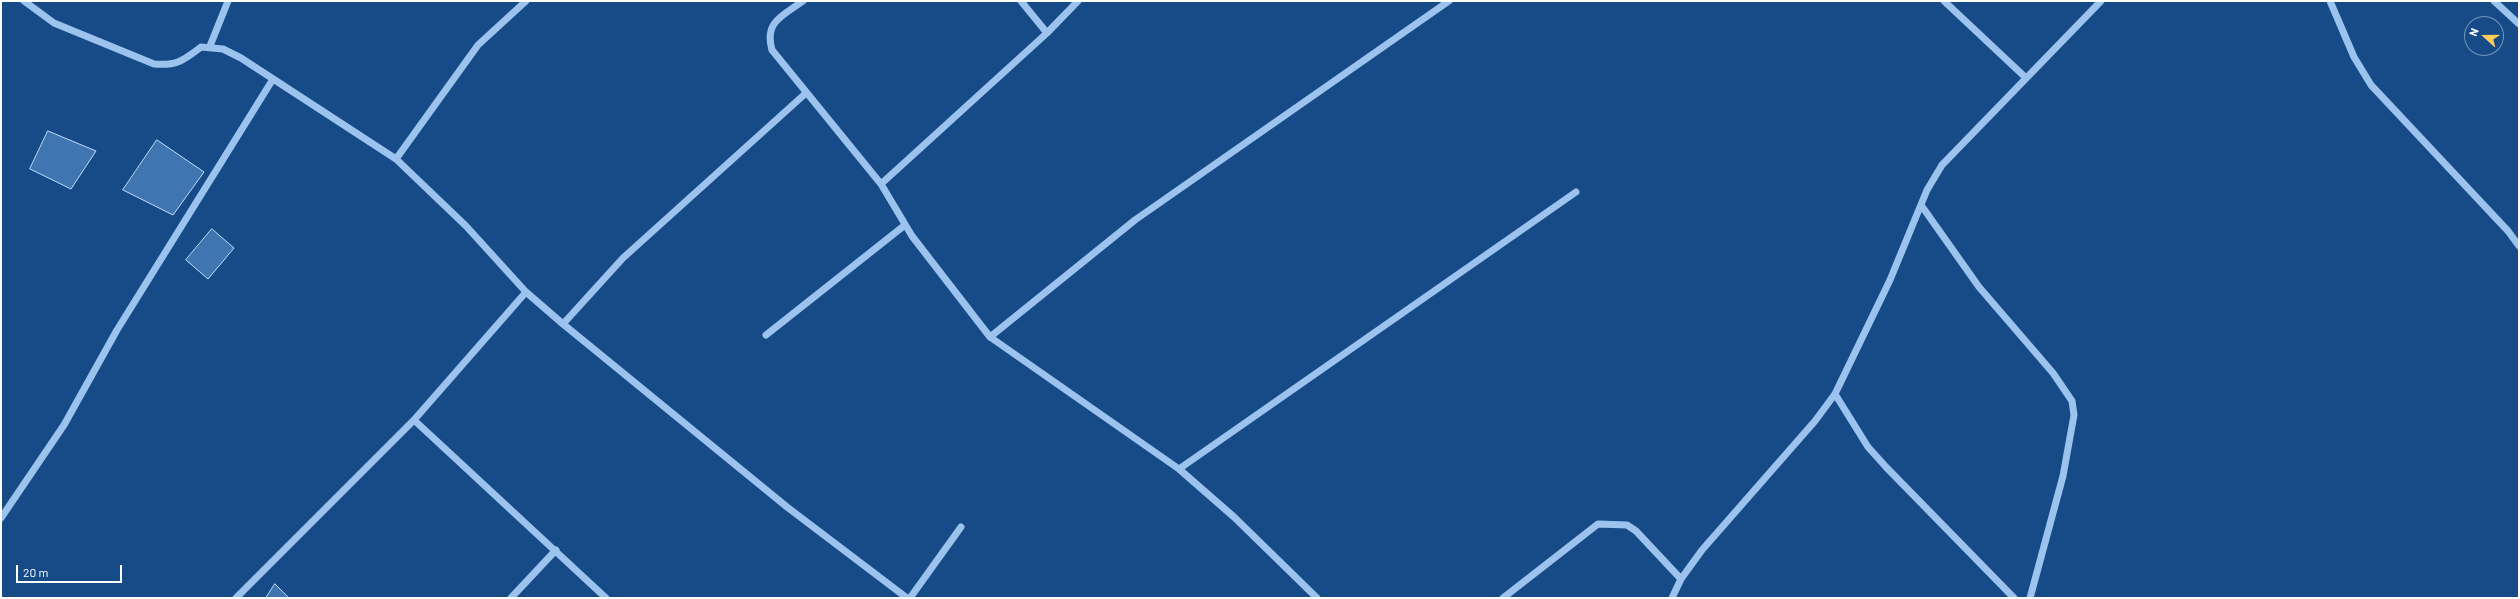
<!DOCTYPE html>
<style>
body{margin:0}
#map{position:relative;width:2520px;height:599px;overflow:hidden;background:#164b87;font-family:Barlow,sans-serif}
canvas{display:block}
.frame{position:absolute;inset:0;border:2px solid #fff;pointer-events:none}
.north{position:absolute;left:2464px;top:16px;width:40px;height:40px;box-sizing:border-box;background:#164b87;border:1px solid #7393b7;border-radius:50%;rotate:291deg;font-size:11px;font-weight:700;line-height:16px;text-align:center;color:#fff}
.north::after{content:'';display:block;margin:auto;width:14px;height:18px;background:#ffcb59;clip-path:polygon(50% 0,100% 100%,50% 72%,0 100%)}
.scale{position:absolute;left:16px;top:565px;width:106px;height:18px;box-sizing:border-box;border:2px solid #fff;border-top:0;padding-left:5px;font-size:12px;line-height:14px;white-space:nowrap;color:#fff;-webkit-text-stroke:3px #164b87;paint-order:stroke}
</style>
<div id="map">
<canvas width="2520" height="599"></canvas>
<div class="frame"></div>
<div class="north">N</div>
<div class="scale">20 m</div>
</div>
<script>
const ctx = document.querySelector('canvas').getContext('2d');
ctx.lineJoin = 'round';
function paint(path, color) {
  ctx.fillStyle = color;
  ctx.fill(path, 'evenodd');
}
function strokePath(path, color, width, dash) {
  ctx.strokeStyle = color;
  ctx.lineWidth = width;
  ctx.lineCap = dash ? 'butt' : 'round';
  ctx.setLineDash(dash || []);
  ctx.stroke(path);
}
const building = new Path2D(`
 M48 131 96 151 71 189 30 169Z
 M157 140 204 172 173 215 123 190Z
 M212 229 234 248 208 279 186 260Z
 M275 584 289 598H266Z`);
paint(building, '#3f75b1');
strokePath(building, '#c2ddfa', 1);
strokePath(new Path2D(`
 M24 1 54 23 154 64C177 66 184 60 201 47L223 49 241 58 396 159 466 226 526 292 563 324 787 507 907 598
 M803 1C782 16 764 22 772 50L881 184 912 236 990 337 1179 469 1234 517 1317 598
 M1021 1 1047 33 1078 1
 M1944 1 2025 77
 M2330 1 2354 57 2371 85 2508 231 2519 246
 M2494 1 2519 24
 M210 46 228 1
 M396 159 478 45 526 1
 M881 184 1047 33
 M1921 205 1979 287 2053 373 2072 401 2074 415 2063 476 2030 598
 M563 324 623 258 806 93
 M766 335 905 225
 M990 337 1135 220 1449 1
 M1835 394 1868 447 1886 467 2014 598
 M414 420 606 598
 M1179 469 1576 192
 M1 518 64 425 117 330 273 79
 M236 598 414 420 526 292
 M511 598 556 550
 M910 598 961 527
 M1503 598 1598 524 1627 525 1636 531 1681 579
 M1672 598 1681 579 1702 550 1815 421 1835 394 1890 280 1927 190 1942 165 2101 1`), '#9cc3ee', 7);
</script>
